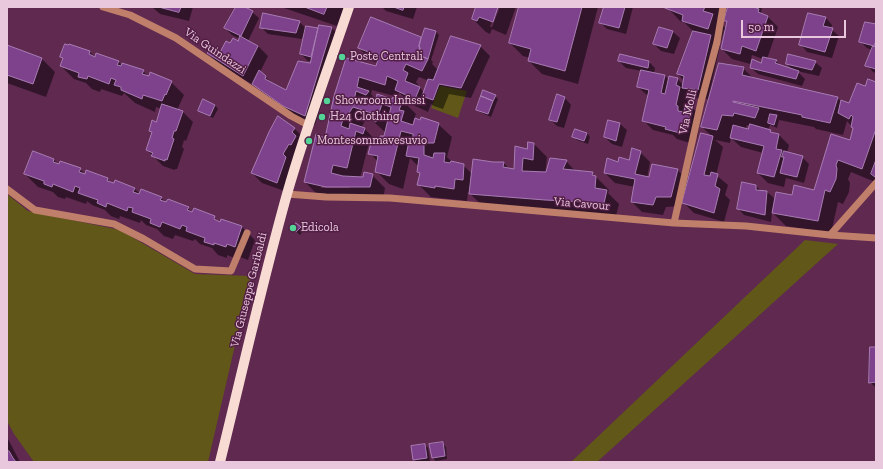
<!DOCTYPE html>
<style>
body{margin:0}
#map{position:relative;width:883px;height:469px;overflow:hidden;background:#5f2950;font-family:"Zilla Slab",serif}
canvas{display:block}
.frame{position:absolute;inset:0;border:8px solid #e9c8dd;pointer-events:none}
.scale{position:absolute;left:741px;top:20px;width:105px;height:18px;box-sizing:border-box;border:2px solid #e9c8dd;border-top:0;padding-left:5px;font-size:12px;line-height:14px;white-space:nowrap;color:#e9c8dd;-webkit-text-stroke:3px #531e45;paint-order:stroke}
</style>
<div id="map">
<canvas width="883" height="469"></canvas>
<div class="frame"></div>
<div class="scale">50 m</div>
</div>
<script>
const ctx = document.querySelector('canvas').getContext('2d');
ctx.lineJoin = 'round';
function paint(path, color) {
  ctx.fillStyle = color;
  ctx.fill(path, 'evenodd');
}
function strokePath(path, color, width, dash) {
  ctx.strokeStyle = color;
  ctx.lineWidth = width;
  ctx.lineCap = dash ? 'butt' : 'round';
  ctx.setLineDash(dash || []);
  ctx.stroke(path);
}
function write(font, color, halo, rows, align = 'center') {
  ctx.font = font + ' "Zilla Slab",serif';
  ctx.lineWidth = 3;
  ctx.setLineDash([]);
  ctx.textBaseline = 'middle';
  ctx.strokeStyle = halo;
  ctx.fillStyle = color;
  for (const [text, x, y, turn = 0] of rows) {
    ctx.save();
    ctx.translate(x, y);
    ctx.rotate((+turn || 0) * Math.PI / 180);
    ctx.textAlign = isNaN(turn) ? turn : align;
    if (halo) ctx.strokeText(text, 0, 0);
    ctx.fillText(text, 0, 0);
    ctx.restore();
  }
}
paint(new Path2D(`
 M440 86 467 91 458 118 431 108Z
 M7 194 28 211 120 230 195 274 251 276 208 462H34L14 434 7 421Z
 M805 240 838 244 597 462H571Z`), '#615719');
paint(new Path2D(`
 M152 7H193L189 21 160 14Z
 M237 7H243L252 12 259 18 248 41 258 46 268 56 260 72 274 85 287 92 310 64 311 61H308L301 54 306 33H304L302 39 268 34 261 27 299 22 307 29V27L319 30 332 28 342 38 315 125 294 116 263 93 254 84 253 85 218 63 208 53 218 58 230 44 238 42 240 39 232 35 225 28Z
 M281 7H344L337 26Z
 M382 7H417L413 19 386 11Z
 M474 7H497L490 27H492L500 7H516L506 35 492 29 490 34 486 32 473 19 476 9Z
 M520 7H598L578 84 542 74 529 61 530 58 523 56 510 43Z
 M605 7H633L626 34 607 29 601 23Z
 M667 7H723L718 20 726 29 728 23 725 20 729 7H762L761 13 768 17 778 27 767 59 776 61 781 66 794 71 787 64 815 62 822 68 819 76 797 71 805 79 802 86 758 74 751 68 762 64 763 59 752 55 750 64 732 59 722 49 726 31 724 30 721 41 713 39 720 46 708 99 693 98 686 92V94L689 98 688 105 691 106 701 116 697 138 692 137 690 143 677 139 673 135 653 130 643 120 649 97 638 87 642 71 626 68 619 61 649 62 655 68 654 74 665 76 669 80 677 78 683 85 684 81 678 74 694 32 685 23 680 21Z
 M826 18 832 25 831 29 839 36 832 58 807 52 801 45Z
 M876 25V73L873 72 867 65 872 50 867 48 860 41Z
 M659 28 673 32 680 38 674 54 661 51 654 44Z
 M426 29 436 32 439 35 431 60 433 62 432 64 438 70 480 46 490 56 471 98 449 94 443 109 434 106 431 104 428 112 409 103 399 92 398 97 372 90 371 94 377 100 403 101 416 114 413 122 415 124H438L452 137 447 157 452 162 463 165 472 174 492 163H504L510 170 515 171 528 150 534 144 547 157 545 174 566 161 576 172 592 173 609 190 608 193 619 204 616 216 483 206 468 192 467 201 431 197 418 184 421 175 418 172 419 167 410 158 403 189 389 184 376 171 378 162 370 153 372 144 369 143 360 178 372 175 385 188 383 199 318 195 305 182 326 139 347 60 377 67 378 63 372 61 359 48 420 37 422 39ZM419 77 429 81 424 93 416 82ZM366 119 374 122 386 133 379 146 376 145 377 142 364 128H361ZM321 186H346L350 188H321Z
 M7 46 42 59 55 72 46 97 7 83Z
 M90 52 96 58 118 61 122 65 143 71 149 77 171 82 184 95 177 110 183 112 193 122 186 141 184 140 182 147 184 149 177 169H175V170L163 166 147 150 153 133 150 130 157 123 162 109 156 107 155 112 135 103 124 93 122 96 101 89 100 92 92 89 86 83 74 79 61 66 64 59 61 57Z
 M743 68 754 79 837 98 841 101 849 105 865 87 876 83V179L875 182 851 172 848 179 850 183 849 192 843 204 838 202 831 233 786 226 772 212 771 222 744 215 738 208 756 186 761 191 767 192 774 198 773 207H774L793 196 814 191 850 141 854 129 847 121 843 135 816 129 814 127 779 120 777 128 770 125 768 130 774 134 779 135 789 145 787 153 802 157 809 164 804 183 786 178 784 187 768 183 758 173 763 153 741 147 731 138 730 143 715 140 723 147 716 175 728 185 725 195 730 200 724 222 694 213 684 203 702 135 713 137 702 127ZM747 125 750 126 749 131 745 130Z
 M495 96 498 99 491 117 480 112 477 109Z
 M565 98 571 105 564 128 557 126 550 119Z
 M203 101 215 105 218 109 213 118 202 113 199 110Z
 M279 117 295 129 305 139 287 192 262 183 252 173Z
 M620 124 627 130 622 147 612 144 605 137Z
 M587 133 590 137 588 144 577 140 574 137Z
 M640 152 650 162 647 178 677 169 687 180 681 206 666 207 663 215 642 212 632 202 635 187 615 183 605 173 619 163 630 162Z
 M33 153 54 160 59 165 80 169 86 175 107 179 112 184 134 188 140 194 161 198 167 203 188 208 193 213 214 217 220 223 222 221 242 227 255 240 248 260 240 257 239 260 227 255V258L218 255 212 248 200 244 195 239 193 241 175 235 173 239 164 236 157 229 146 225 141 220 140 223 120 216 119 219 111 216 105 210 92 205 87 201 86 204 66 197 65 199 58 197 53 192 38 187 25 174Z
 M300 227 303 231 300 235 293 229Z
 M876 348V388L870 382Z
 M7 437 20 462H7Z
 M442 443 446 447 447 459 436 461 433 458Z
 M425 445 428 448 430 461 417 462 414 460Z`), '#0007');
const building = new Path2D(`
 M159 7H181L179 12Z
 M236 7H245L253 11 241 36 224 28Z
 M305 7H327L324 14Z
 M394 7H404L403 10Z
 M476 7H498L493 22 479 17 477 21 472 19Z
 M519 7H582L565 71 528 61 531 49 509 43Z
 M604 7H625L619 28 599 23Z
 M666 7H705L703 11 713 14 708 29 682 21 683 15 665 8Z
 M728 7H754L759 9 758 12 768 16 756 51 742 46 740 54 721 49 727 21H724Z
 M263 13 300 21 296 33 260 28Z
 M808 13 826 17 823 26 833 28 825 52 799 45Z
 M371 17 421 37 419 47 420 48 419 55 428 59 422 71 406 64 403 70 408 73 405 81 420 87 415 99 395 90 398 81 387 76 385 85 359 77 357 87 369 91 366 95 356 91 354 101 365 104 366 100 375 103 377 94 392 99 393 97 403 100 399 110 404 111 401 121 413 125 415 118 420 120 421 117 439 123 434 143H424V155L433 158 434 153H445L444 162 450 163 451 161 464 164 463 180 455 179 454 189 435 186V188L417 185 420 173 417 172 419 158 406 156 409 141 413 143V134L401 131 390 176 375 172 378 156 368 154 371 143 379 144 380 136H384L391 107 382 104 376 122 370 119 371 113 353 107 349 113 348 120 343 119 341 126 349 129 350 123 365 128 363 134 356 131 347 168 333 165 331 173 343 176 363 177 364 172 373 174 370 187H326L304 182 316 134 325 138 334 96 346 58 376 66 379 56 358 48Z
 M865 22 876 24V41L874 46 859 42Z
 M319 25 332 27 305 116 283 106 252 84 259 70 266 76 265 79 286 90 298 61 310 63Z
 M306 26 318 28 311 57 300 54Z
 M659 27 673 31 667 48 653 44Z
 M425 28 436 31 428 59 419 55 420 48 419 46Z
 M693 31 711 35 698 90 682 88 684 76 677 74Z
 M240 36 258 46 243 76 207 53 210 50 218 56 226 41 230 43 233 38 238 41Z
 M451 36 481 45 461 88 439 84 433 100 422 96 428 79 433 80Z
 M65 44 68 45 69 44 90 51 89 54 95 57 96 53 119 61 117 65 121 66 122 63 144 70 142 74 149 76 150 72 172 81 166 95 165 94 162 101 143 95 142 99 121 90V87L114 85 116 80 111 78 109 84 88 76 87 79 78 77 79 73 60 66 63 58 60 57Z
 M7 45 42 58 33 84 7 75Z
 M873 46 876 47V69L865 66Z
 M620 54 649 61 648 68 618 61Z
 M788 54 816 61 812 70 786 64Z
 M763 57 777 60 775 63 799 71 796 79 750 68 752 59 761 63Z
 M719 63 744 67 742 75 838 97 830 123 802 117V115L733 101V102L759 108 755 118 734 113 733 116 722 115 717 130 701 127Z
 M641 70 665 75 661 93 665 94 669 76 678 78 676 85 680 87 676 105 678 106V111L684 112 685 104 692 105 687 128 682 127 680 133 665 129 666 127 642 121 649 90 637 87Z
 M868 79 876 82V129L862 169 838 160 836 165 837 169 836 179 830 192 825 190 818 221 772 213 776 192 792 195 794 185 814 190 831 134 850 140 853 128 851 127 853 117 851 115 849 119 838 113 841 100 849 103 857 83 865 86Z
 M483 90 496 95 493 101 481 96Z
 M557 94 565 97 557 122 549 120Z
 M481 96 493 101 488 114 476 110Z
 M203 99 215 105 210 116 198 111Z
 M162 104 183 111 176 131H174L172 138 174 139 167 160 165 159V161L151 156 153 153 146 150 152 132 149 131 152 120 156 122Z
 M770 114 777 115 774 125 768 123Z
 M278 116 295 128 292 132 296 136 291 145 289 144 283 154 286 157 277 183 251 173 269 132Z
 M608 120 620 123 616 141 604 137Z
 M750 124 771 130 770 132 779 134 776 149 782 150 774 177 757 173 764 146 730 138 733 125 748 129Z
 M575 129 587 133 584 141 572 137Z
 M701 133 713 136 704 175 710 176 711 172 718 174 715 186 720 189 714 213 682 203Z
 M528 142 534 143 533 160 523 158 522 171 546 172 550 158 567 160 563 169 593 172 592 175 596 176 595 188 607 190 604 203 545 200 469 194 473 159 493 162H504L503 167 514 169 515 146 527 149Z
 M632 148 641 151 635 174 649 177 652 164 678 169 671 197H656L653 205 631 202 635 179 604 173 607 158 618 162 619 157 629 160Z
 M33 151 54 159 53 162 59 164 60 161 81 168 79 172 85 174 86 170 108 178 107 181 114 183 115 180 135 188 133 192 139 194 141 189 162 197 160 200 166 202 168 199 189 207 187 210 192 212 194 208 215 216 214 219 220 222 221 219 242 226 235 247 227 244 226 247 214 243V245L204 242 205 238 186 231 187 227 182 225 180 229 162 222 160 227 150 223 151 219 132 212 133 208 128 207 127 211 107 203 106 207 97 203 98 200 78 193 80 188 75 186 73 192 53 184 52 187 44 184V181L24 174Z
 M784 151 803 156 797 177 780 173 784 157H782Z
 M876 160V175L875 177 871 174Z
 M742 182 756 185V190L767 191 765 215 737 209Z
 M296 223 301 227 296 232 292 229Z
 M870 347H876V382L869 383Z
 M443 442 445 456 432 458 429 444Z
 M425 444 427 458 413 460 411 446Z
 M9 451 13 458 16 462H7V452Z`);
paint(building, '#7e428d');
strokePath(building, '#a87cb3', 1);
strokePath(new Path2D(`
 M103 7 130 15 176 38 291 116 308 125
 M7 189 35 210 114 224 144 239 195 269 231 271 247 233
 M287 194 326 197 390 198 674 223 746 226 830 235 876 238
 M674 223 701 102 717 42 723 7
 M830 235 876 183`), '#c07f6a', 7);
strokePath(new Path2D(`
 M220 462C242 373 262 283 287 194 305 131 328 69 349 7`), '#f8dcd3', 10);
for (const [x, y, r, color] of [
 [342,57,4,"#53d396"],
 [327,101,4,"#53d396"],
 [322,117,4,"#53d396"],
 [309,141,4,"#53d396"],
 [293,228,4,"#53d396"]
]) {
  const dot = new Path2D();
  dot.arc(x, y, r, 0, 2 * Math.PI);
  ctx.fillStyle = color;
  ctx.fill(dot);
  strokePath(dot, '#531e45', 1.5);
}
write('12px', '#e9c8dd', '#531e45', [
 ["Via Guindazzi",215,51,34],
 ["Via Molli",688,112,-77],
 ["Via Cavour",582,204,5],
 ["Via Giuseppe Garibaldi",249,290,-76]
]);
write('12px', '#e9c8dd', '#531e45', [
 ["Poste Centrali",350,57],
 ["Showroom Infissi",335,101],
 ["H24 Clothing",330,117],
 ["Montesommavesuvio",317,141],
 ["Edicola",301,228]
], 'left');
</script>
